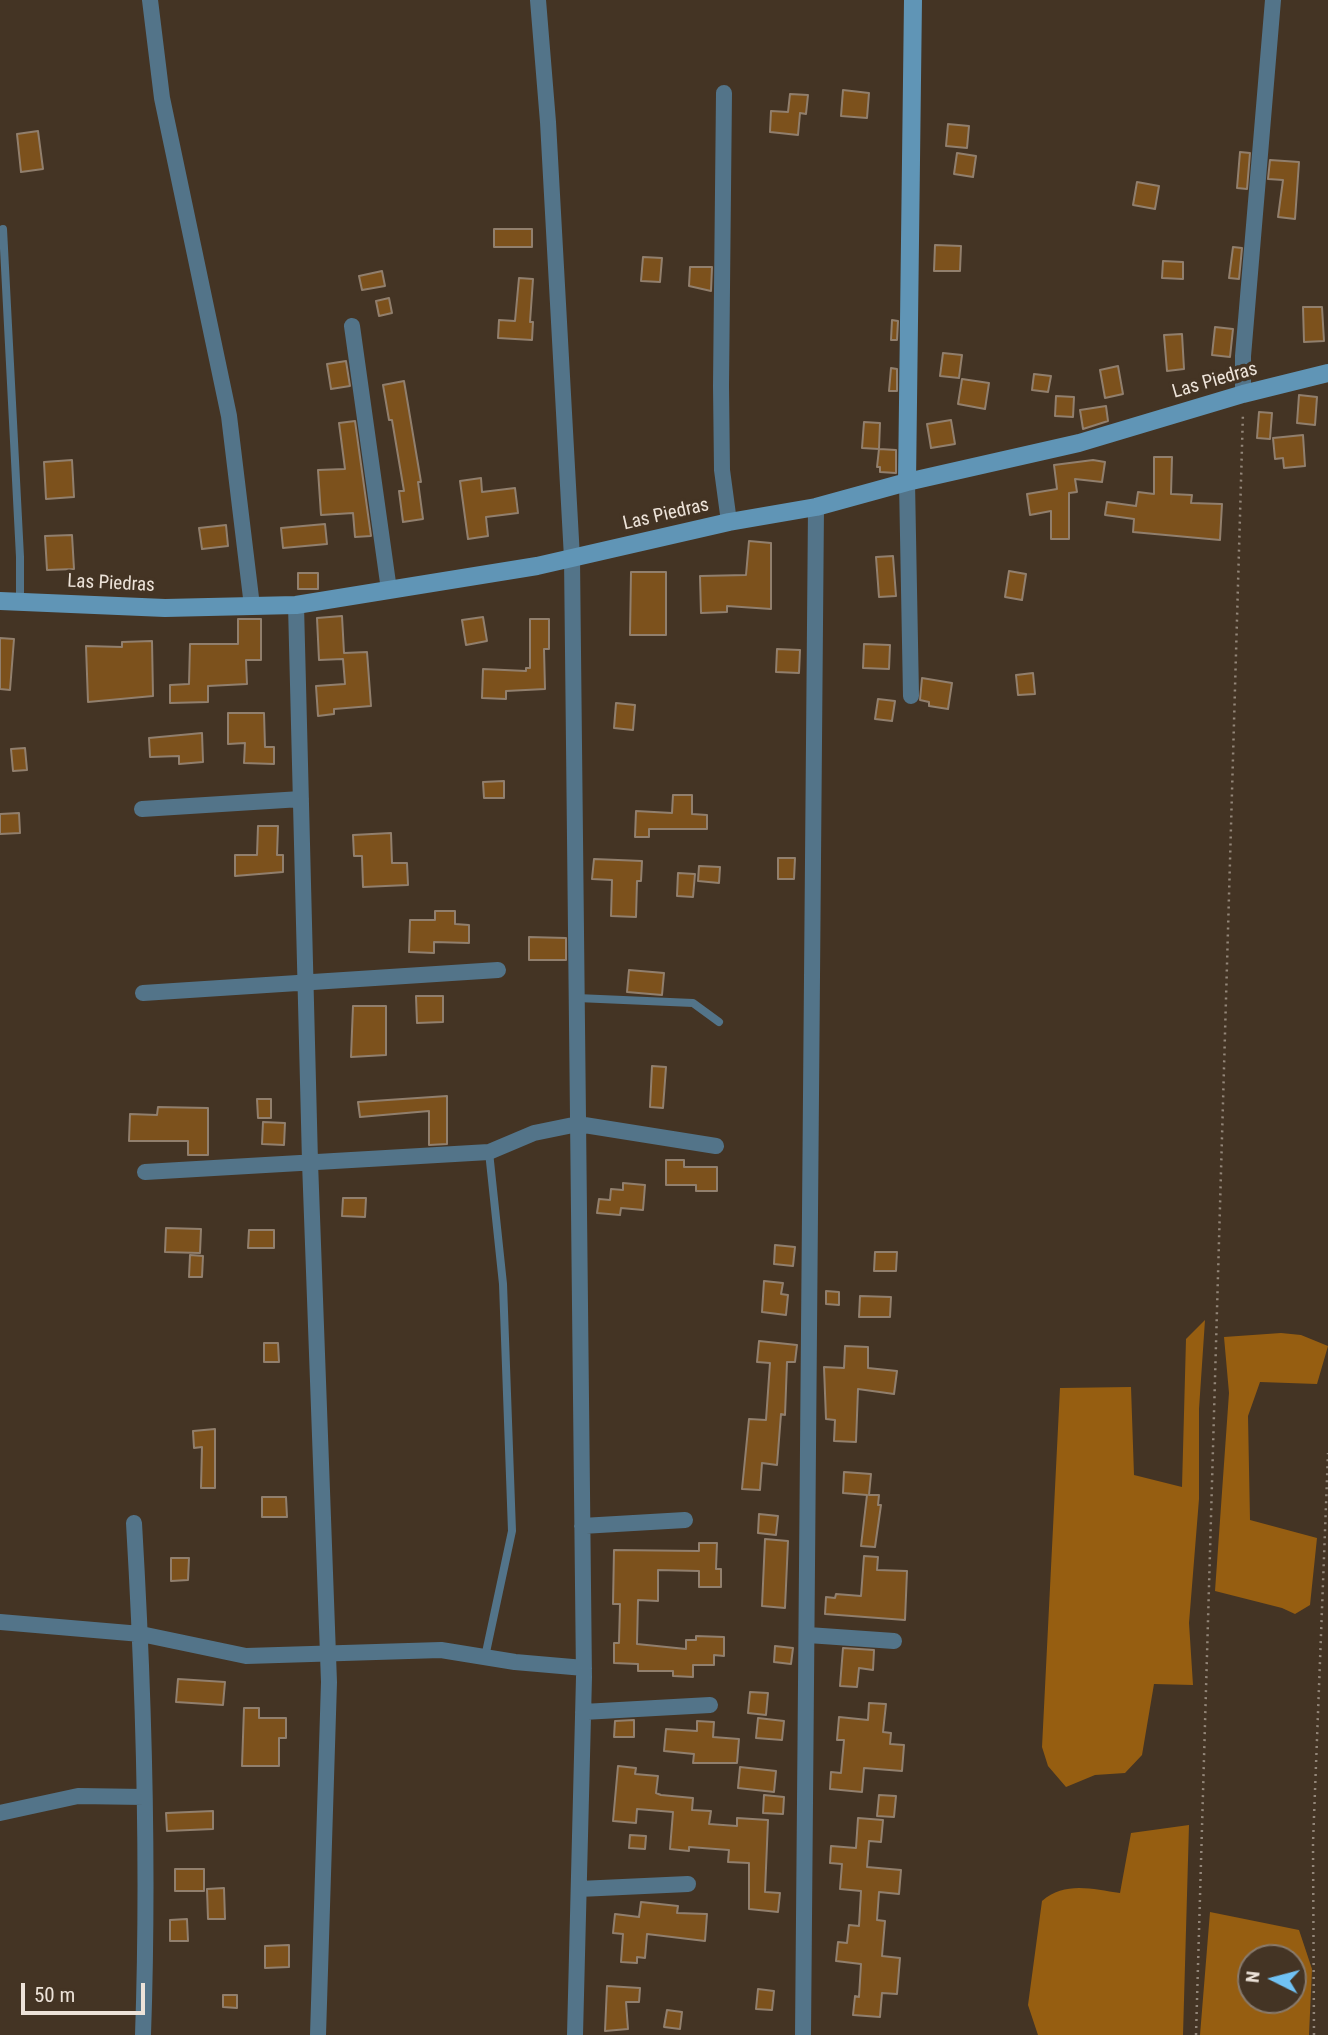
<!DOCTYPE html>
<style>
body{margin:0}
#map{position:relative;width:1328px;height:2035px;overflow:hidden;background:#443424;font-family:"Roboto Condensed",sans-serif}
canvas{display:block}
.north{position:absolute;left:1237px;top:1944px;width:70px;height:70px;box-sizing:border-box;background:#443424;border:2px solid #887a6c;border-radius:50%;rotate:276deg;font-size:19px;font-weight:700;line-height:28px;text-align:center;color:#ede3d9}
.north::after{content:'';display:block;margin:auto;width:24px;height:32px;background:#70c2f4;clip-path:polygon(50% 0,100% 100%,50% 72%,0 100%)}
.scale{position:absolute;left:21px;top:1983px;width:124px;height:32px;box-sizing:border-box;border:4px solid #ede3d9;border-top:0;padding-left:9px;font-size:21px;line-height:24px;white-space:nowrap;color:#ede3d9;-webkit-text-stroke:5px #443424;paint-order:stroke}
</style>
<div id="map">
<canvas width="1328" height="2035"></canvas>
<div class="north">N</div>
<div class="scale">50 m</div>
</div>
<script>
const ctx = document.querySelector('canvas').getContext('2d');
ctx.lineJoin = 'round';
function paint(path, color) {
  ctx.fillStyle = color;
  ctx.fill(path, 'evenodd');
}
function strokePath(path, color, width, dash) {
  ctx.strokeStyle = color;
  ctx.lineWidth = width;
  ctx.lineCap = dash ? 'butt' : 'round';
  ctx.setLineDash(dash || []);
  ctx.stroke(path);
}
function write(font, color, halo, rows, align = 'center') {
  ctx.font = font + ' "Roboto Condensed",sans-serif';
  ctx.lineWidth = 7;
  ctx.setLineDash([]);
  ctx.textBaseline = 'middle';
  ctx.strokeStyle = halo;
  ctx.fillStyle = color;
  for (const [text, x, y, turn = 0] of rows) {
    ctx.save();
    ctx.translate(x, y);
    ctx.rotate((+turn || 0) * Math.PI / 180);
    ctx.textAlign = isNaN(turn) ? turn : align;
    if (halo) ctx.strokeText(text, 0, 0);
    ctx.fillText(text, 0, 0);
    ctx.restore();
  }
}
paint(new Path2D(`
 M1205 1320 1199 1409V1499L1189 1623 1193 1685 1154 1684 1142 1755 1125 1773 1095 1775 1066 1787 1048 1766 1042 1747 1060 1388 1131 1387 1134 1475 1182 1487 1186 1339Z
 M1281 1333 1301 1335 1328 1346 1317 1384 1260 1382 1248 1416 1250 1520 1317 1538 1310 1605 1295 1614 1282 1608 1215 1591 1229 1393 1224 1337Z
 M1189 1825 1183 2035H1038L1028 2005 1042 1901C1065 1881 1092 1889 1120 1893L1131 1833Z
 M1210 1912 1299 1930 1312 1969 1309 2035H1200ZM1251 1958H1293V2000H1251Z`), '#965e11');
const building = new Path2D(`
 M843 90 869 93 867 118 841 116Z
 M790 94 808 95 806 114 800 113 798 135 770 132 771 111 788 112Z
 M948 124 969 126 967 148 946 146Z
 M38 131 43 169 21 172 17 134Z
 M1240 152 1250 153 1247 189 1237 188Z
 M957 153 976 156 973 177 954 174Z
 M1270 160 1299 162 1295 219 1278 217 1283 180 1268 179Z
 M1137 182 1159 186 1155 209 1133 205Z
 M494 229H532V247H494Z
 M935 245 961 246 960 271H934Z
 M1233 247 1242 248 1239 279 1229 278Z
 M643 257 662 258 660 282 641 281Z
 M1163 261 1183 262V279L1162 278Z
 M690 267H712L711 291 689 286Z
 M382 271 385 286 362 290 359 276Z
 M519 278 533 279 530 322H533L532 340 498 338 499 320 515 321Z
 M389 298 392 313 379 316 376 301Z
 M1303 307H1322L1324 341 1304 342Z
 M892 320 898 321 897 340H891Z
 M1215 327 1233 329 1230 357 1212 355Z
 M1182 334 1184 369 1167 371 1164 335Z
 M943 353 962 355 959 378 940 376Z
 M346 361 350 386 331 389 327 364Z
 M1118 366 1123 394 1105 398 1100 370Z
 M891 368 897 369V391H889Z
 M1034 374 1051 376 1048 392 1032 390Z
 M962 379 989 383 985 409 958 404Z
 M404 381 421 482H418L423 519 403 522 399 491H404L392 420H389L383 385Z
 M1299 395 1317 397 1315 425 1297 423Z
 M1056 396 1074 397 1073 417 1055 416Z
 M1106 406 1108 421 1083 429 1080 410Z
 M1259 412 1272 413 1270 439 1257 438Z
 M951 420 955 444 931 448 927 424Z
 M355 421 371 536 355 537 353 513 321 515 318 470 345 469 339 423Z
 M864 422 880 423 879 449 862 448Z
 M1303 435 1305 466 1284 468 1283 458 1275 459 1273 438Z
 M879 449 896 450V473L880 472V467H877Z
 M1154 457H1172L1171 494 1192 495 1191 503 1222 504 1220 540 1133 532 1134 519 1105 515 1107 502 1136 506 1138 492 1154 494Z
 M72 460 74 497 46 499 44 462Z
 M1093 460 1105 462 1102 482 1075 479 1077 492 1069 493V539H1051V511L1030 515 1027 494 1057 489 1054 465Z
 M481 478 482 492 515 488 518 513 486 517 488 536 468 539 460 481Z
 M325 524 327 544 283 548 281 528Z
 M226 525 228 546 202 549 199 528Z
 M72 535 74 569 47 570 45 536Z
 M749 541 771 543V609L727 606V612L701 613 700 576 746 575Z
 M893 556 896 596 879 597 876 557Z
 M1009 571 1026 574 1022 600 1005 597Z
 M631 572H666V635H630Z
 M298 573H318V589H298Z
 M342 616 344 653 367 652 371 706 334 709V714L318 716 316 686 345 684 343 659 319 660 317 618Z
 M483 617 487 641 466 645 462 620Z
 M238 619H261V660H246L247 684 208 686V702L170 703V685L189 684 190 644H238Z
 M530 619H549V649H544L545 689 506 691V699L482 698 483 669 526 671V668H530Z
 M0 638 14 639 10 690 0 689Z
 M152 641 153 696 88 702 86 646 122 647V642Z
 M864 644 890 645 889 669 863 668Z
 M777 649 800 650 799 673 776 672Z
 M1033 673 1035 694 1018 695 1016 675Z
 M922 678 952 683 948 709 929 706V702L920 700Z
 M878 699 895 701 892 721 875 719Z
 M616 703 635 705 633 730 614 728Z
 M228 713H264L265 747H274V764L244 763 245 743 228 744Z
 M202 733 203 762 179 764V756L150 757 149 738Z
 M25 748 27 770 13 771 11 749Z
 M504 781V798H484L483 782Z
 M673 795H692V814L707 815V829H649V837H635L636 811 672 813Z
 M19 813 20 833 0 834V814Z
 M258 826H278L277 855H283V872L235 876V855H257Z
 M391 833 392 863H407L408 885 363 887 362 856H354L353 835Z
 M778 858H795L794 879H778Z
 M594 859 642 861 641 881H637L636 917 611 916 612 880 592 879Z
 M699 866 720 867 719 883 698 881Z
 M678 873 695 874 693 897 677 896Z
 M435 911H455V924L469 925V943L434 942V953L409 952 410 920H435Z
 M529 937 566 938V960H529Z
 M629 970 664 973 662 995 627 992Z
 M416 996H443V1022L417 1023Z
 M353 1006H386V1055L351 1057Z
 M652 1066 666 1067 663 1108 650 1107Z
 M447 1096V1144L429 1145V1111L360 1117 358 1102Z
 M257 1099H271V1118H258Z
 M158 1107 208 1108V1155H188V1141H129L130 1114 157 1115Z
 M263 1122 285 1123 284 1145 262 1144Z
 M666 1160H684V1167H717V1191H696V1185H666Z
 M623 1183 645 1185 643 1210 621 1208 620 1215 597 1213 599 1199 610 1200 611 1189 623 1190Z
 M343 1198H366L365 1217 342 1216Z
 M166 1228 201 1229 200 1253 165 1252Z
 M249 1230H274V1248H248Z
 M775 1245 795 1247 793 1266 774 1264Z
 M875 1252H897L896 1271H874Z
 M190 1255 203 1256 202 1277H189Z
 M764 1281 783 1283 781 1294 788 1295 786 1315 762 1312Z
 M826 1291 839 1292V1305L826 1304Z
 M860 1296 891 1297 890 1317H859Z
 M759 1341 797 1345 795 1362H787L785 1415 781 1414 777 1465 762 1463 760 1490 742 1489 749 1419 766 1420 770 1363 757 1362Z
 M264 1343H278L279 1362H264Z
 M845 1346 868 1347V1368L897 1371 894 1394 858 1389 856 1442 834 1441 835 1420 826 1419 824 1367 844 1368Z
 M215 1429V1488H201L202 1447 194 1448 193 1431Z
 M844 1472 871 1474 869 1495H879L878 1505H881L875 1547 861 1546 867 1495 843 1493Z
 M262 1497H286L287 1517H262Z
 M759 1514 778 1516 776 1535 758 1533Z
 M765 1539 788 1541 785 1608 762 1606Z
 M699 1543H717L716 1569H721V1587H699V1571L658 1570V1601L638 1600 637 1644 686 1649V1640H696V1636L724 1637V1656L714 1655V1665H693V1677L673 1676V1671H638V1664L614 1663V1643H619L620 1604H613L614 1550 699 1551Z
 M864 1556 878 1557 877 1570 907 1571 905 1620 825 1614 826 1597 835 1598 836 1594 861 1596Z
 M171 1558H189L188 1580 171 1581Z
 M775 1646 793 1648 791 1664 774 1662Z
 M843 1648 874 1650 873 1670 859 1668 857 1687 840 1686Z
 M178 1679 225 1682 223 1705 176 1702Z
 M750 1692 768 1693 766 1715 748 1713Z
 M869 1703 886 1704 883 1732 891 1733 890 1744 904 1745 902 1771 864 1768 862 1792 830 1789 831 1772 841 1773 844 1740H837L839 1717 868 1720Z
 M244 1708H259V1718H286V1738H279V1766H242Z
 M758 1718 784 1721 782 1740 756 1738Z
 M634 1720V1737H614L615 1721Z
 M697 1721 714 1722 713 1737 739 1739 737 1763H693L694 1754 664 1751 666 1729 697 1731Z
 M618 1766 636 1768 635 1774 658 1776 656 1793 661 1795 693 1798 692 1810 711 1811 709 1824 737 1826V1818L768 1820 765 1892 780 1893 778 1912 749 1909V1863L728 1862 729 1850 689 1847V1851L670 1849 673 1812 637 1809 636 1823 613 1821Z
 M740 1767 776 1771 774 1792 738 1788Z
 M764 1795 784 1797 783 1814 763 1813Z
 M879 1795 896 1796 894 1817 877 1816Z
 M213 1811V1829L167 1831 166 1813Z
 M858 1818 883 1820 881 1842 869 1841 867 1867 901 1870 899 1894 879 1892 877 1920 885 1921 882 1956 900 1958 897 1994 882 1993 880 2017 853 2015 855 1996 859 1997 861 1964 836 1961 838 1942 847 1943 849 1925 859 1926 861 1891 840 1889 842 1864 830 1863 831 1846 856 1848Z
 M630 1835 646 1836 645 1849 629 1848Z
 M175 1869H204V1891H175Z
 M224 1888 225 1919H208L207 1889Z
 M641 1902 678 1906 677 1913 707 1914 705 1941 647 1934 645 1958 637 1957V1963L621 1962 623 1934 613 1933 615 1914 639 1917Z
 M187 1919 188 1941H170V1920Z
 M289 1945V1967L265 1968V1946Z
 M607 1986 640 1988 639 2002H626L628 2029 605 2031Z
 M758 1989 774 1991 772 2010 756 2009Z
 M223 1995H237V2008L223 2007Z
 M667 2010 682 2012 680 2029 664 2027Z`);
paint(building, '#7c511c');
strokePath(building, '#917f6d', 2);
strokePath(new Path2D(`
 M1196 2035 1243 412
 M1314 2035 1313 1843 1328 1453`), '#938679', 2.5, [2, 5]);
strokePath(new Path2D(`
 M3 229 20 557V601
 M577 998 693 1003 719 1022
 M485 1657 512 1531 503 1284 489 1152`), '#537489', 8);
strokePath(new Path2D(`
 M150 0 162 98 229 416 252 606
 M538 0 548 122 572 558 584 1677 575 2035
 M724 93 721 386 722 470 729 522
 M352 326 389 590
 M1243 394V356L1273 0
 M907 482 911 696
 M296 605 310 1162 329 1682 318 2035
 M142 809 301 799
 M143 993 498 970
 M145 1172 489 1152 534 1133 578 1124 716 1146
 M134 1523C144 1693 149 1864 143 2035
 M582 1526 685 1520
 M0 1622 141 1634 246 1656 441 1650 515 1662 584 1668
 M808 1635 894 1641
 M583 1712 710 1705
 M0 1813 78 1796 144 1797
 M579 1889 688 1884
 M803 2035 816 507`), '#537489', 16);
strokePath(new Path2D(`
 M907 482 913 0
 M0 601 165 608 296 605 537 566 729 522 816 507 907 482 1079 443 1243 394 1328 373`), '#6095b6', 18);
write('19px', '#ede3d9', '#443424', [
 ["Las Piedras",1215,381,-16],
 ["Las Piedras",666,515,-13],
 ["Las Piedras",111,584,3]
]);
</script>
